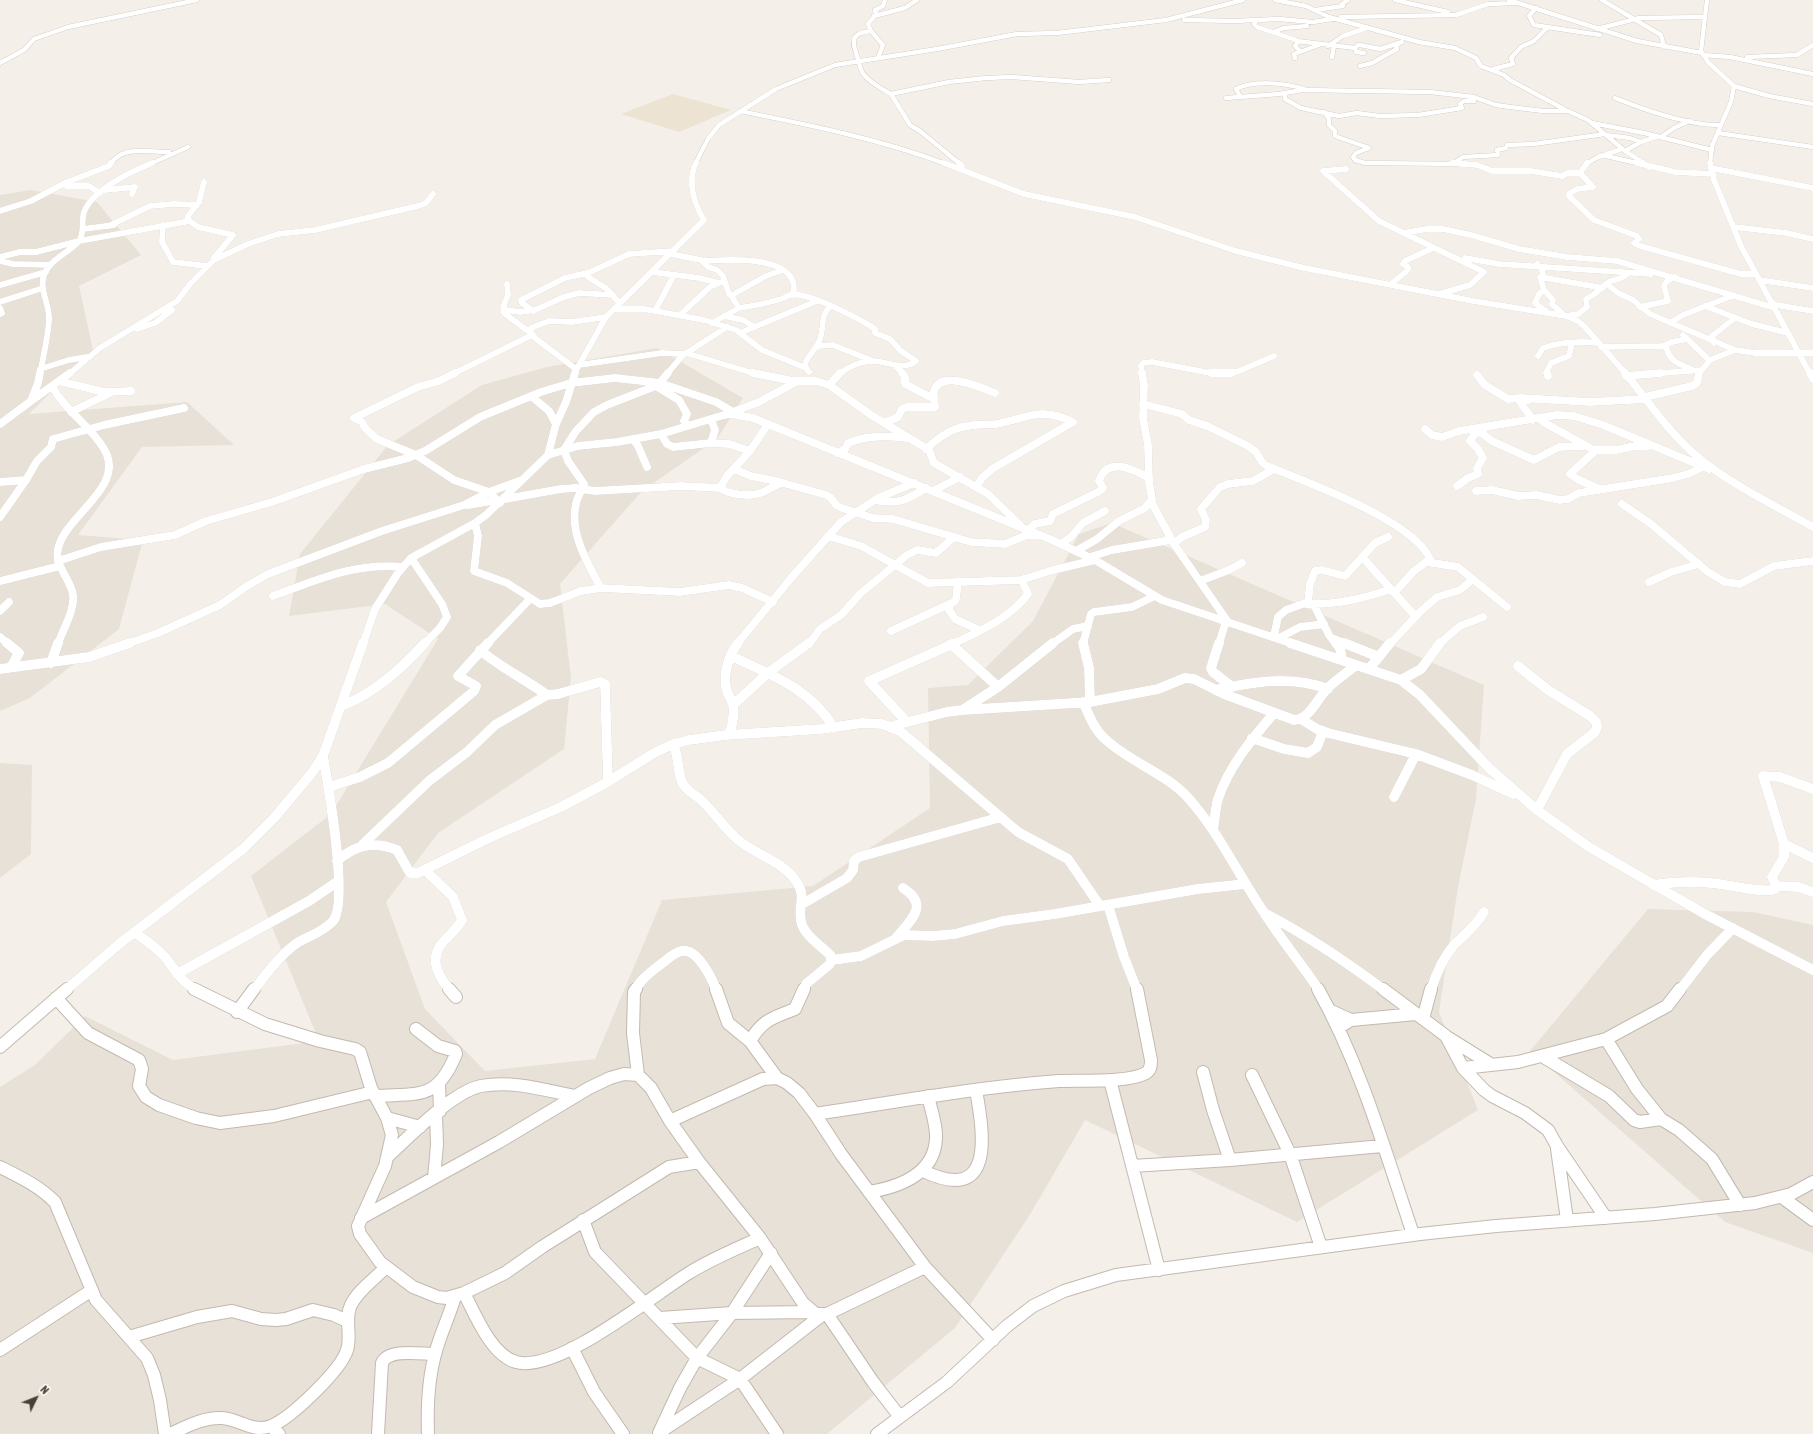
<!DOCTYPE html>
<style>
body{margin:0}
#map{position:relative;width:1813px;height:1434px;overflow:hidden;background:#f4f0e9;font-family:"Asap Condensed",sans-serif}
canvas{display:block}
.north{position:absolute;left:16px;top:1378px;width:40px;height:40px;-webkit-text-stroke:3px #fff;paint-order:stroke;rotate:47deg;font-size:11px;font-weight:700;line-height:16px;text-align:center;color:#484037}
.north::after{content:'';display:block;margin:auto;width:14px;height:18px;background:#484037;clip-path:polygon(50% 0,100% 100%,50% 72%,0 100%)}
</style>
<div id="map">
<canvas width="1813" height="1434"></canvas>
<div class="north">N</div>
</div>
<script>
const ctx = document.querySelector('canvas').getContext('2d');
ctx.lineJoin = 'round';
function paint(path, color) {
  ctx.fillStyle = color;
  ctx.fill(path, 'evenodd');
}
function strokePath(path, color, width, dash) {
  ctx.strokeStyle = color;
  ctx.lineWidth = width;
  ctx.lineCap = dash ? 'butt' : 'round';
  ctx.setLineDash(dash || []);
  ctx.stroke(path);
}
paint(new Path2D(`
 M31 190 97 202 141 255 79 286 93 350 29 414 187 402 234 445 142 447 78 535 143 540 119 629 30 698 0 711V195Z
 M657 348 743 398 717 439 642 491 560 584 571 678 564 749 438 833 386 902 425 1009 485 1071 595 1059 662 900 813 886 930 808 928 688 968 685 1033 621 1079 534 1112 523 1484 685 1476 799 1458 887 1439 1012 1478 1110 1297 1222 1085 1120 1031 1213 955 1328 827 1434H0V1087L35 1065 85 1016 173 1060 319 1041 251 876 331 814 438 639 385 604 289 616 300 554 388 445 482 385 547 367Z
 M0 763 32 765 31 854 0 878Z
 M1648 909 1753 912 1813 925V1253L1725 1222 1530 1051Z`), '#e8e1d7');
paint(new Path2D(`
 M673 94 731 110 679 132 621 114Z`), '#ede3d3');
const minorFar4 = new Path2D(`
 M1275 0 1306 6 1329 17 1419 42 1455 48 1476 58 1481 66 1504 75 1510 80 1564 109
 M1395 0 1448 12
 M1509 0 1637 41 1702 53
 M1602 0 1661 35 1664 47
 M1707 0 1701 51 1708 62 1734 86 1731 102 1712 146 1710 164
 M1536 8 1529 16 1534 25 1600 35
 M1315 10 1343 6 1342 4 1348 0
 M874 16 905 8 917 0
 M1341 17 1456 15 1488 4 1516 3
 M1184 20 1235 21 1279 19 1313 22 1333 19
 M1257 20 1254 24 1257 27 1296 40 1298 42 1295 46 1300 51
 M1597 29 1639 18 1705 17
 M871 31C849 33 852 42 858 59 860 65 860 71 865 76 872 84 882 89 891 94
 M1273 32 1284 28 1307 26
 M1297 41 1355 48
 M1358 45 1355 48 1356 52 1364 53
 M1360 45 1380 49 1402 42
 M1328 46 1343 36 1367 28
 M1703 55 1730 57 1813 74
 M1332 57 1334 46
 M1747 57 1797 55 1813 45
 M878 58 883 45 871 31 868 24 876 14 875 10 883 6 885 0
 M1295 58 1294 54 1319 45
 M0 63 24 50 34 39 68 27 197 0
 M1360 66 1372 63 1397 49 1396 46 1401 42
 M1493 69 1513 64 1511 58 1521 47 1534 41 1547 28
 M1734 86 1769 96 1813 104
 M1285 93V99L1301 108 1339 116 1357 113 1380 116 1418 115 1462 108 1460 104 1464 101H1474
 M1240 96 1236 89C1254 80 1286 83 1304 89
 M1226 98 1279 94 1302 90 1430 92 1474 97 1496 105 1510 107 1543 111H1568L1588 120 1625 151 1645 164
 M1615 98C1645 110 1689 126 1721 125
 M740 111C809 125 880 139 946 164
 M1324 112 1329 119V125L1335 131V136L1369 148 1356 153 1353 157 1355 160 1365 163 1465 164
 M1592 123 1644 133 1712 150
 M1718 133 1813 147
 M1606 135 1630 138 1641 142
 M1661 137 1674 128 1689 121
 M1625 151 1641 142 1656 137
 M1602 155 1641 164
 M1454 163 1463 157 1498 155 1497 150 1506 148 1507 145 1534 144 1605 134
 M110 164C113 161 116 157 120 155 133 148 154 152 169 152
 M150 164 188 147
 M695 164 708 139 719 125 776 89 835 65 937 49 1017 34 1057 33 1166 20 1243 0
 M960 164 920 131 910 125 891 94 949 82 986 78 1012 77 1079 82 1109 80
 M1586 164 1598 157 1622 149`);
const minorFar3 = new Path2D(`
 M944 163 1024 194 1135 217 1236 251 1304 268 1473 301 1566 316 1578 321 1585 327 1626 374
 M959 163 962 166
 M1452 163 1477 165 1492 171H1531L1562 176 1568 173H1580
 M1587 163 1580 173 1593 187 1577 189 1569 194V196L1594 220 1637 236 1639 239 1634 243 1640 246 1741 274H1756
 M1637 163 1675 172 1713 174
 M1643 163 1649 167
 M1710 163 1714 180 1741 246 1810 374
 M1711 168 1813 188
 M1346 169 1323 171 1379 221 1484 272 1470 285 1439 294
 M204 182 199 202 188 216V220L198 227 233 235 214 258
 M66 186H89L100 193
 M105 190 135 187 132 194
 M0 211 31 201 65 183 109 166 111 163
 M163 225 162 242 173 262 206 266
 M109 226 150 206 174 204 197 205
 M1734 227 1786 233 1813 239
 M83 229 114 225
 M1403 233 1427 229H1443L1471 235 1519 249 1567 257 1617 261 1775 308
 M671 254 701 260 708 267 717 270 723 276 729 294 732 296
 M0 257 20 252H36L79 241 190 221
 M1465 258 1499 264 1651 274
 M0 261 13 264 50 265
 M703 261C725 260 785 255 793 282 794 286 794 291 794 295
 M1537 264 1542 270 1543 275 1540 277 1544 290 1553 300 1552 304 1564 315
 M652 272 699 278 719 283
 M1540 277 1603 288
 M1759 280 1813 288
 M507 284 508 295 504 305V313L532 334
 M1391 284 1408 270V267L1403 264 1405 261 1433 248
 M1607 284 1618 293 1633 300 1650 314 1735 350 1755 353H1813
 M0 285 46 272
 M1544 290 1539 294 1535 303 1547 312
 M0 302 43 288
 M619 303 607 289 588 277 586 274 629 254 674 251
 M1773 303 1776 305 1813 311
 M1705 306 1752 324 1788 333
 M1640 307 1668 301 1664 286 1667 281 1675 277
 M0 308 2 313 0 314
 M739 308C753 306 768 303 781 299 784 298 787 296 790 295 807 291 860 319 875 329V333L890 339 901 351 916 361C903 372 886 360 870 361 859 362 847 368 839 374
 M614 309H644L704 320 736 330 762 350 806 368
 M505 310 520 312 535 310 564 297 579 293 613 295
 M533 311 522 303 521 300 565 278 587 273
 M655 311 674 275
 M680 315 710 287 721 282
 M724 316 743 320 755 327
 M1566 316 1578 314 1587 307 1586 299C1598 294 1599 288 1609 282 1616 278 1621 281 1628 273
 M712 323 739 308 732 297 734 294 766 276 783 270
 M1670 323 1683 315 1732 296
 M137 329 155 323 172 310
 M740 333 817 301
 M1683 335 1709 360
 M1714 343 1712 336 1735 318
 M1666 345C1668 360 1678 364 1691 369
 M818 346 833 345 873 361
 M1601 347 1663 346 1672 342 1687 339
 M686 353 756 374
 M1538 356 1543 348C1561 342 1579 341 1598 343
 M579 365 662 353 684 354
 M895 365 903 374
 M40 369 69 360 87 357
 M576 369 535 338 531 332V328L549 321 572 322 606 317
 M809 372C807 369 805 367 805 364 806 358 818 347 820 339 824 329 820 315 830 307
 M40 374C43 357 48 338 49 320 50 305 39 290 44 275 50 259 69 253 79 241 85 233 81 221 84 212 93 189 131 172 152 163
 M69 374 100 348 177 301 191 283 214 260 248 244 278 234 315 230 418 206 426 203 433 194
 M453 374 532 335
 M574 374 606 317 704 220C694 204 687 181 696 163
 M667 374 682 356 727 327
 M1142 374 1141 366 1143 363 1152 362 1205 372 1226 374 1239 371 1274 356
 M1548 374 1547 371 1551 363 1569 356 1572 343
 M1649 374 1701 370
 M1699 374V371L1703 369 1710 360 1735 350`);
const minorFar2 = new Path2D(`
 M455 373 439 381 418 387 354 418 362 422 365 428 377 439 416 455 454 480 489 492 500 503
 M753 373 793 381H816L829 385 871 415 929 450 934 463 988 494 1020 525
 M902 373 905 377V384L934 399
 M1142 373 1144 385 1143 418 1148 445 1149 482 1153 505 1174 544 1228 622
 M1211 373H1232
 M1547 373 1548 376
 M1625 373C1647 399 1666 429 1692 452 1727 483 1772 504 1813 527
 M1810 373 1813 379
 M1477 375 1485 385 1508 399 1521 398 1590 402 1647 399
 M1626 376 1661 373
 M59 381 104 392 131 391
 M829 385 840 373
 M52 386C65 411 90 425 104 449 127 487 65 515 58 549 54 566 71 579 73 595 75 610 63 629 58 644
 M656 386 679 400 687 414 684 421 688 426
 M531 396 549 411 556 424
 M1645 397 1692 386 1697 383 1699 373
 M1528 400 1520 402 1533 420
 M31 401 70 373
 M1143 404 1182 414 1189 420 1207 426 1248 446 1256 452 1262 462 1267 466C1306 482 1413 520 1430 559L1414 571 1394 593
 M71 412 110 393
 M733 412 759 402 798 381
 M1540 418 1543 422 1594 450V452L1570 474 1579 480 1600 489
 M711 419 715 430 711 443
 M884 423 898 417 902 409 907 407H935C935 402 933 396 934 391 941 369 982 388 995 393
 M0 424 31 401 38 383 40 373
 M768 424 750 451 727 476 720 488C730 495 750 497 761 493 769 490 774 485 782 483
 M1425 429 1432 435 1442 437 1459 431 1557 415 1574 416 1603 425 1709 469
 M1479 431 1492 441 1534 460 1559 447 1583 446
 M661 434 667 444 673 447 711 443 729 444 750 451
 M633 439 638 446 647 467
 M926 449C938 438 951 428 968 426 977 424 987 425 996 424 1029 418 1039 406 1073 422L992 469 982 478 976 487
 M1594 450H1616L1635 446H1648
 M838 453 845 449 848 443C867 435 886 436 906 438
 M548 455 556 424 566 402 575 373
 M734 469 751 476 776 481 826 495 831 498 836 505 842 508 873 518 893 519 971 542 1005 544 1027 535H1037
 M0 482 26 480
 M1457 486 1468 478 1478 474 1477 468 1483 458 1478 449 1470 441 1474 435 1484 429
 M933 491 960 477
 M1476 491 1492 490 1518 496 1536 495 1560 500 1568 499 1579 493 1673 478 1688 474 1703 467
 M505 499 561 489 576 488 595 491 681 486 720 488
 M875 500C898 505 907 500 926 488
 M1622 504 1651 524 1708 572 1725 582 1740 584 1774 566 1813 561
 M468 505 497 500
 M0 517 26 480 37 461 51 447 53 439 104 425 184 408
 M475 523 478 536 474 571 507 583 540 604 550 603 581 591 601 588 680 592 729 585 742 588 773 602
 M1028 530 1035 524 1050 521 1053 514 1100 491 1103 488 1099 481C1107 456 1133 469 1149 478
 M828 536 861 546 928 583 1021 580 1053 570 1095 560
 M1061 544 1071 537 1083 523 1105 511
 M1174 544 1182 537 1205 527 1206 520 1201 509 1220 487 1228 484 1253 481 1274 469
 M1076 551 1097 539 1119 521 1145 508 1152 500
 M1090 557 1112 550 1171 540
 M411 558 442 604 447 617 440 628 424 644
 M1363 558 1416 617
 M58 561 101 547 175 535 206 521 272 502 364 469 408 458 425 451 480 417 541 392 571 383 615 378 660 383 716 402 733 412 732 414
 M1427 562 1458 567 1507 607
 M0 581 60 566
 M1200 581 1229 570 1242 563
 M1649 582 1671 572 1699 564
 M601 588C588 564 569 533 576 504 577 497 582 491 584 484L568 461 564 450 576 431 594 412 607 405 658 385 668 373
 M273 596C316 580 356 562 403 567
 M950 604 949 610 955 619 979 630
 M1306 604C1336 605 1363 599 1391 589
 M1314 605 1329 635 1336 644
 M0 611 9 602
 M891 631 954 602 956 599 958 582
 M1274 636 1278 617 1286 610 1308 602 1310 584 1315 571 1322 570 1345 576 1375 543 1388 537
 M0 637 8 644
 M1279 638 1300 627 1324 624
 M1334 639 1346 644
 M127 644 158 633 220 605 247 586 268 574 382 531 464 505 489 492 522 480
 M363 644 375 609 398 573 411 558 475 523 486 515 548 455 578 446 617 442 661 434 724 415 732 414 753 418 1052 540 1095 560 1162 600 1293 644
 M487 644 530 599
 M737 644 792 577 841 522 878 498 914 483
 M809 644 820 629 841 615 861 593 907 555 917 550 936 553 954 537
 M953 644C980 631 1010 618 1028 594L1023 583 1024 579
 M1052 644 1073 629 1088 626
 M1083 644 1091 614 1094 612 1132 607 1155 596
 M1219 644 1226 621
 M1390 644 1421 611 1437 597 1460 590 1472 580
 M1439 644 1460 626 1483 617`);
const minorFar1 = new Path2D(`
 M7 643 19 653 11 667
 M1083 643 1089 668 1090 702
 M1219 643 1211 668 1213 672 1232 687
 M1290 643 1401 680 1420 695 1489 768 1537 810 1589 847 1703 913 1813 970
 M1336 643 1340 648 1342 660
 M1344 643 1379 657
 M951 644 998 687
 M480 650C501 668 525 679 547 695L558 694 600 682 605 684 608 782
 M731 656C771 675 810 688 834 728
 M51 663 58 643
 M1518 666 1548 690 1590 716 1596 722 1597 727 1595 732 1567 754 1537 810
 M0 669 89 657 130 643
 M1369 669 1390 643
 M1401 680 1421 669 1440 643
 M1215 690C1252 682 1291 675 1328 689
 M1083 702C1089 715 1094 729 1104 738 1130 763 1167 773 1190 800 1219 833 1238 874 1263 911 1280 938 1301 963 1319 990
 M733 705 769 672 809 643
 M342 706C376 692 401 669 425 643
 M964 709 998 687 1053 643
 M1301 719 1317 729 1328 733 1416 754 1472 775 1513 794
 M906 721 869 681 955 643
 M892 726 947 712 963 710 1090 702 1158 689 1185 678 1194 679 1224 694 1294 720C1311 718 1316 700 1327 689 1335 680 1347 673 1356 665
 M730 733C732 724 735 715 733 705 732 700 728 695 727 691 722 676 729 654 738 643
 M1252 738 1284 749 1308 753 1317 747 1323 731
 M673 744C679 756 677 770 682 782 685 790 694 794 700 799 715 812 725 831 742 843 760 856 783 862 796 881 808 897 796 909 802 925 807 938 822 946 831 956L830 964 806 984 804 990
 M329 787 360 777 388 763 474 691 476 686 458 676 488 643
 M1394 797 1416 754
 M1213 830C1215 820 1215 809 1218 799 1229 766 1252 739 1274 713
 M363 844 429 781 467 752 495 725 547 695
 M1784 844 1813 858
 M337 861C356 844 374 841 397 850L410 873H418L489 838 561 807 606 783 654 753 671 745 689 740 726 735 821 729 862 723 882 724 900 731 1018 832 1068 859 1100 906
 M425 870 453 897 462 920C457 929 450 934 443 942 429 958 437 975 450 990
 M1653 885C1672 882 1692 881 1711 883 1727 884 1762 894 1775 889L1776 886 1772 877 1784 857V844L1763 776 1780 777 1813 789
 M1776 886 1798 887 1813 892
 M804 903 847 878 853 870 854 861 859 857 1001 817
 M1108 905 1124 957 1137 990
 M1266 914C1309 936 1345 961 1384 990
 M134 932C144 939 155 946 164 956 174 968 181 982 196 990
 M896 938C911 920 930 905 903 888
 M832 960 861 956 904 935 933 936 955 934 1003 921 1055 914 1198 889 1245 884
 M177 974 309 901 337 882
 M66 990 119 944 243 849 274 818 311 774 323 756 363 643
 M254 990C266 974 280 955 297 943 309 936 323 932 333 921 349 902 328 784 323 756
 M635 990C641 979 651 972 661 964 667 960 674 952 682 951 697 948 712 978 716 990
 M1431 990C1436 974 1443 958 1454 945 1465 934 1476 926 1484 912
 M1680 990 1707 955 1733 928`);
const minor = new Path2D(`
 M194 989 265 1024 320 1041 355 1049 360 1052 371 1088 387 1118 392 1135 385 1166 358 1226 360 1234 380 1262 413 1287 438 1297 447 1298 464 1293 505 1273 542 1247 669 1167 699 1162
 M449 989 456 997
 M636 989 634 992 633 1033 638 1075
 M716 989 728 1023 750 1041 777 1078
 M1318 989C1361 1066 1385 1151 1413 1234
 M1383 989 1446 1036 1463 1068 1484 1090 1492 1096 1525 1113 1548 1130 1557 1146 1606 1218
 M56 998 88 1033 139 1060 142 1069 139 1086 146 1097 159 1105 196 1118 220 1123 274 1116 373 1092
 M1329 1010 1351 1020
 M237 1012 254 989
 M1423 1019 1431 989
 M1338 1028 1351 1020 1416 1014
 M1447 1037 1492 1065
 M1606 1039 1637 1089 1661 1119
 M750 1041C763 1019 773 1018 795 1009L804 989
 M0 1047 67 989
 M1542 1056 1609 1096 1634 1120 1640 1122 1661 1119 1679 1130 1712 1159 1740 1205
 M1463 1068 1518 1062 1606 1039 1667 1006 1680 989
 M1203 1072 1213 1110 1230 1160
 M1252 1075 1290 1154 1321 1247
 M1110 1080 1159 1270
 M439 1084 440 1111
 M375 1096C419 1093 437 1101 456 1054L455 1051 438 1046 416 1029
 M815 1114C896 1102 977 1087 1059 1081 1080 1080 1128 1083 1146 1073 1151 1070 1151 1065 1151 1060L1137 989
 M387 1118 420 1127
 M670 1121 763 1079 777 1078 787 1083 799 1093 815 1114 841 1154 925 1267 993 1340
 M1557 1149 1567 1220
 M387 1157C409 1137 452 1092 481 1086 511 1080 545 1090 574 1096
 M1132 1166 1230 1160 1382 1146
 M0 1167C20 1177 39 1186 55 1202L96 1300 147 1358 154 1375 160 1400 165 1434
 M923 1171C995 1205 984 1135 976 1090
 M434 1178 437 1145 436 1114
 M869 1192C899 1187 934 1175 936 1139 937 1125 931 1110 928 1096
 M1783 1198 1813 1220
 M361 1218 499 1142 589 1088 610 1078 624 1074 638 1075 651 1088 670 1121 699 1162 760 1238 803 1303 816 1314H827L925 1267
 M583 1220 595 1252 697 1358 740 1379 777 1434
 M464 1293C475 1314 491 1355 516 1362 557 1374 653 1295 689 1273 711 1259 736 1249 760 1238
 M827 1314 873 1382 900 1417
 M660 1318 732 1313 812 1312
 M129 1337 197 1317 232 1311 261 1319 276 1320 286 1319 313 1310 334 1315 347 1321
 M572 1348 594 1392 623 1434
 M0 1350 92 1290
 M271 1426 279 1434
 M660 1432 740 1379 822 1315
 M659 1433 680 1388 697 1358 732 1313 771 1253
 M170 1434C186 1427 203 1417 222 1418 239 1419 253 1433 271 1426 291 1418 341 1370 347 1350 352 1335 344 1319 351 1305 358 1290 375 1279 386 1267
 M378 1434 382 1363C388 1348 421 1354 435 1354
 M428 1434C427 1406 428 1378 436 1351 441 1332 450 1315 455 1296
 M877 1434 947 1382 1007 1326 1033 1306 1064 1291 1116 1275 1420 1234 1496 1226 1655 1214 1755 1203 1791 1194 1813 1182`);
strokePath(minorFar4, '#c3b9af', 5);
strokePath(minorFar3, '#c3b9af', 6);
strokePath(minorFar2, '#c3b9af', 8);
strokePath(minorFar1, '#c3b9af', 10);
strokePath(minor, '#c3b9af', 14);
strokePath(minorFar4, '#fff', 4.5);
strokePath(minorFar3, '#fff', 6);
strokePath(minorFar2, '#fff', 8);
strokePath(minorFar1, '#fff', 10);
strokePath(minor, '#fff', 12);
</script>
